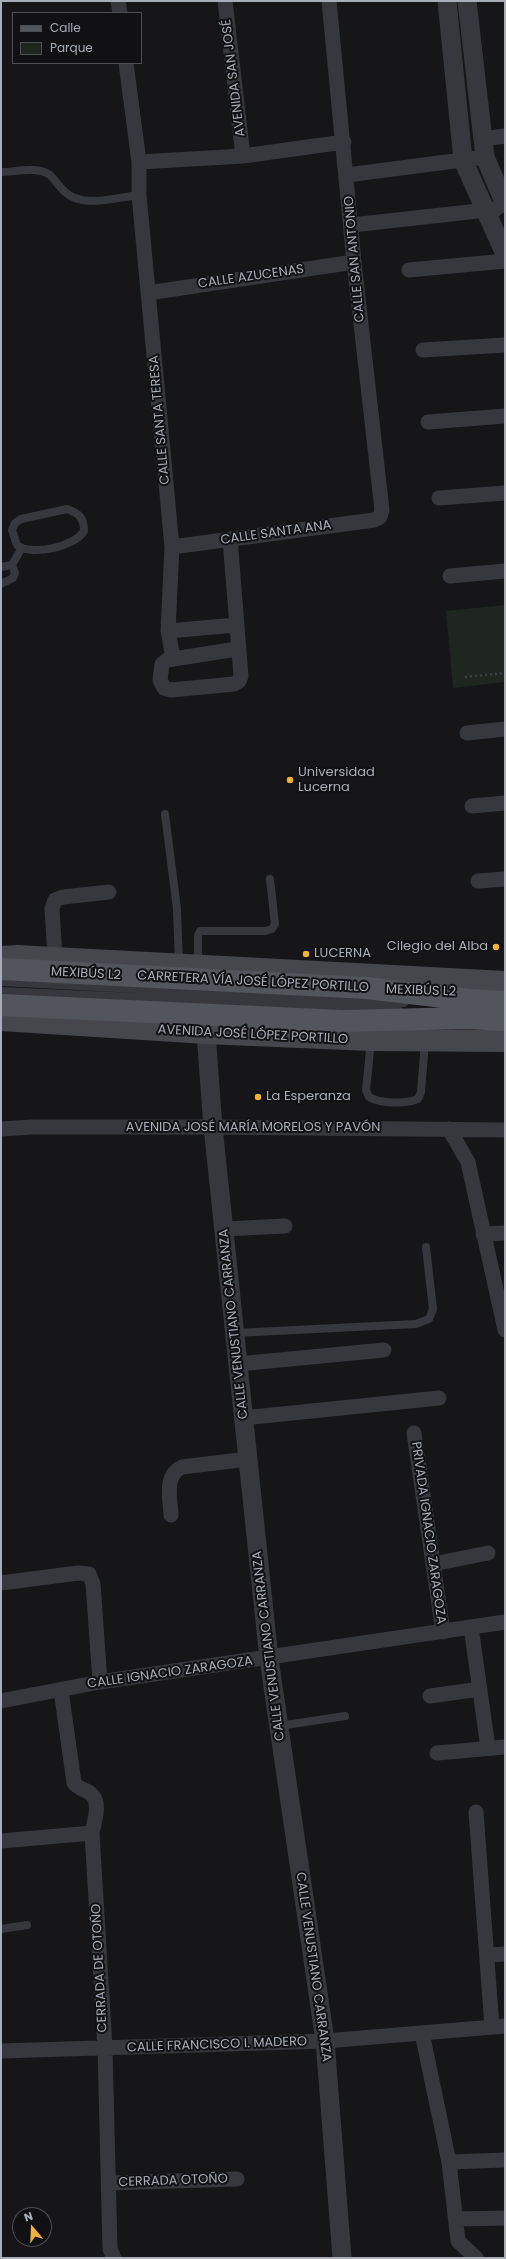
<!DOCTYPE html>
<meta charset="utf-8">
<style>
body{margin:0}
#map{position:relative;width:506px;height:2259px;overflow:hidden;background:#161618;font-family:Poppins,sans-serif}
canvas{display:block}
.frame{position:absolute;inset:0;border:2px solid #a8adb8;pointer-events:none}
.legend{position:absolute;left:12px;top:12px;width:130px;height:52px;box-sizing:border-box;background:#111113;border:1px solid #4d4f55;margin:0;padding:5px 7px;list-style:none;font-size:12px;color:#a8adb8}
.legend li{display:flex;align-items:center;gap:8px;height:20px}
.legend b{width:20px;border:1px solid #4d4f55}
.north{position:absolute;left:12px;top:2207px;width:40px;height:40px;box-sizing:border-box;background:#111113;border:1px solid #4d4f55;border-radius:50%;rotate:341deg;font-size:11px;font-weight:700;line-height:16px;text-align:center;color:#a8adb8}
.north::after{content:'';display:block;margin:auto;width:14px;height:18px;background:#f2b134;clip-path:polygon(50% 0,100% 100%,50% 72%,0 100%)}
</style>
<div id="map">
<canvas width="506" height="2259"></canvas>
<div class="frame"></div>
<ul class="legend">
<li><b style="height:5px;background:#53555c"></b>Calle</li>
<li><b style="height:11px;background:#1e261f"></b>Parque</li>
</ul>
<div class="north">N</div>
</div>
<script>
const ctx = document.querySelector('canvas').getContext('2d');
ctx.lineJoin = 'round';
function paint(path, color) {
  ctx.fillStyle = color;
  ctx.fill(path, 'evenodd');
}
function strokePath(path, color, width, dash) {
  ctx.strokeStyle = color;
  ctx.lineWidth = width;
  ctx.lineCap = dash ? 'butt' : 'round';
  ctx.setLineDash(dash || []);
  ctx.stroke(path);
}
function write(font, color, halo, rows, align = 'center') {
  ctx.font = font + ' Poppins,sans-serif';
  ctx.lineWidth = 4;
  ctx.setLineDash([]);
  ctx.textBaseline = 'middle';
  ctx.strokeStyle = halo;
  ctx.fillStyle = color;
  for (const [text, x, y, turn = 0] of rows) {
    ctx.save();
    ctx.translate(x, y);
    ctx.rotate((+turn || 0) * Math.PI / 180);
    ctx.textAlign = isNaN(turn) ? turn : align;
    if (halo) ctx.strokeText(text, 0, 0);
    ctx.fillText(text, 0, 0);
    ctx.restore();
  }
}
paint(new Path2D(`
 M505 605V682L453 688 446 611Z`), '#1e261f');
strokePath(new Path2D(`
 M465 677 505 673`), '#3d3f44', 2.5, [2, 3]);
strokePath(new Path2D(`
 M1 172C15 172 38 166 50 175 58 183 63 194 75 198 93 205 120 197 139 195
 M67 509C79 513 84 518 84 531 76 546 31 557 17 545L12 530 15 523 21 519Z
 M1 567 12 565 21 549
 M1 584 13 578 15 573 12 565
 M165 814 177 909 179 964
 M198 965V935L200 931H265L272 929 275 924 270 879
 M1 982 404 1003
 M1 991 398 1009
 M371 1041 366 1090 369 1097C381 1104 405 1104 418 1099L421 1092 425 1041
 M235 1333 416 1324 429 1319 433 1309 426 1247
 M279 1726 345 1716
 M1 1929 27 1925`), '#37383d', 8);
strokePath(new Path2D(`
 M118 1 120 13
 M225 1 243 156
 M126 63 139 162V195L172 547 168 631 236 625
 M482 139 505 136
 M139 162 243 156 344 142
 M347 175 485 157
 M352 225 496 209
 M409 270 505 261
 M148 293 354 262
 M423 350 505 345
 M428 422 505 416
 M439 498 505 493
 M230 539 241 676 239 681 234 684 171 690 164 688 160 680 162 664 167 660 237 649
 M172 547 374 520 380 517 382 510 354 262 329 1
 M450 576 505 571
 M168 631 173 658
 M467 733 505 729
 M472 806 505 803
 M478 881 505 879
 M55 958 52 909 55 900 63 897 109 892
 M1 1129 32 1127H213L505 1130
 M449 1129 468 1162 505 1330
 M224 1229 285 1226
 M483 1234 505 1233
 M238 1364 384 1350
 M243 1418 439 1398
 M414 1433 443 1632
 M171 1515C170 1498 164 1475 182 1467L248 1459
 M433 1564 488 1553
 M1 1583 78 1573 89 1574 93 1584 100 1682
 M471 1627 488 1748
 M61 1690 74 1783C79 1789 84 1789 90 1793 102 1802 94 1822 92 1833L105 2048 110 2249 114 2258
 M430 1696 480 1689
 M1 1701 100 1682 505 1622
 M437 1753 505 1747
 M476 1812 492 2027
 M1 1841 92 1833
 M487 1955 505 1954
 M422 2033 449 2162 458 2241 476 2258
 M1 2051 325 2041 505 2026
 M449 2162 505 2160
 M109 2183 237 2179
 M456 2219 505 2218`), '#37383d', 15);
strokePath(new Path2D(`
 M447 1 463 160 505 254
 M467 1 485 157 505 204
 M206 1033 213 1127 269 1659 325 2041 342 2258`), '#37383d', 19);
strokePath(new Path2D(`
 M1 957 17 956 505 982
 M1 1020 206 1033 371 1040 505 1041`), '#45474d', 22);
strokePath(new Path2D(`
 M1 969 366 988 470 1000 505 1002
 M1 1005 342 1021 467 1018 505 1020`), '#53555c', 22);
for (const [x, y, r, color] of [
 [290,780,4,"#f2b134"],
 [496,947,4,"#f2b134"],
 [306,954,4,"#f2b134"],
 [258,1097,4,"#f2b134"]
]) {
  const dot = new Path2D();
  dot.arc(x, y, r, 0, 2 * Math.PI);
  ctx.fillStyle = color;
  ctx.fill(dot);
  strokePath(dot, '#111113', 1.5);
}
write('13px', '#a8adb8', '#111113', [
 ["AVENIDA SAN JOSÉ",234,78,-97],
 ["CALLE SAN ANTONIO",355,259,-95],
 ["CALLE AZUCENAS",251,277,-8],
 ["CALLE SANTA TERESA",160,420,-95],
 ["CALLE SANTA ANA",276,533,-8],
 ["MEXIBÚS L2",86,974,3],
 ["CARRETERA VÍA JOSÉ LÓPEZ PORTILLO",253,982,3],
 ["MEXIBÚS L2",421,991,2],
 ["AVENIDA JOSÉ LÓPEZ PORTILLO",253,1035,3],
 ["AVENIDA JOSÉ MARÍA MORELOS Y PAVÓN",253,1128],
 ["CALLE VENUSTIANO CARRANZA",234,1324,-96],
 ["PRIVADA IGNACIO ZARAGOZA",428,1533,82],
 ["CALLE VENUSTIANO CARRANZA",269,1646,-97],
 ["CALLE IGNACIO ZARAGOZA",170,1673,-8],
 ["CALLE VENUSTIANO CARRANZA",313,1967,82],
 ["CERRADA DE OTOÑO",100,1968,-93],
 ["CALLE FRANCISCO I. MADERO",217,2045,-2],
 ["CERRADA OTOÑO",173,2181,-2]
]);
write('13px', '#a8adb8', '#111113', [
 ["Universidad",298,773],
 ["Lucerna",298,788],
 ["Cilegio del Alba",488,947,"right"],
 ["LUCERNA",314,954],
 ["La Esperanza",266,1097]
], 'left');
</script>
